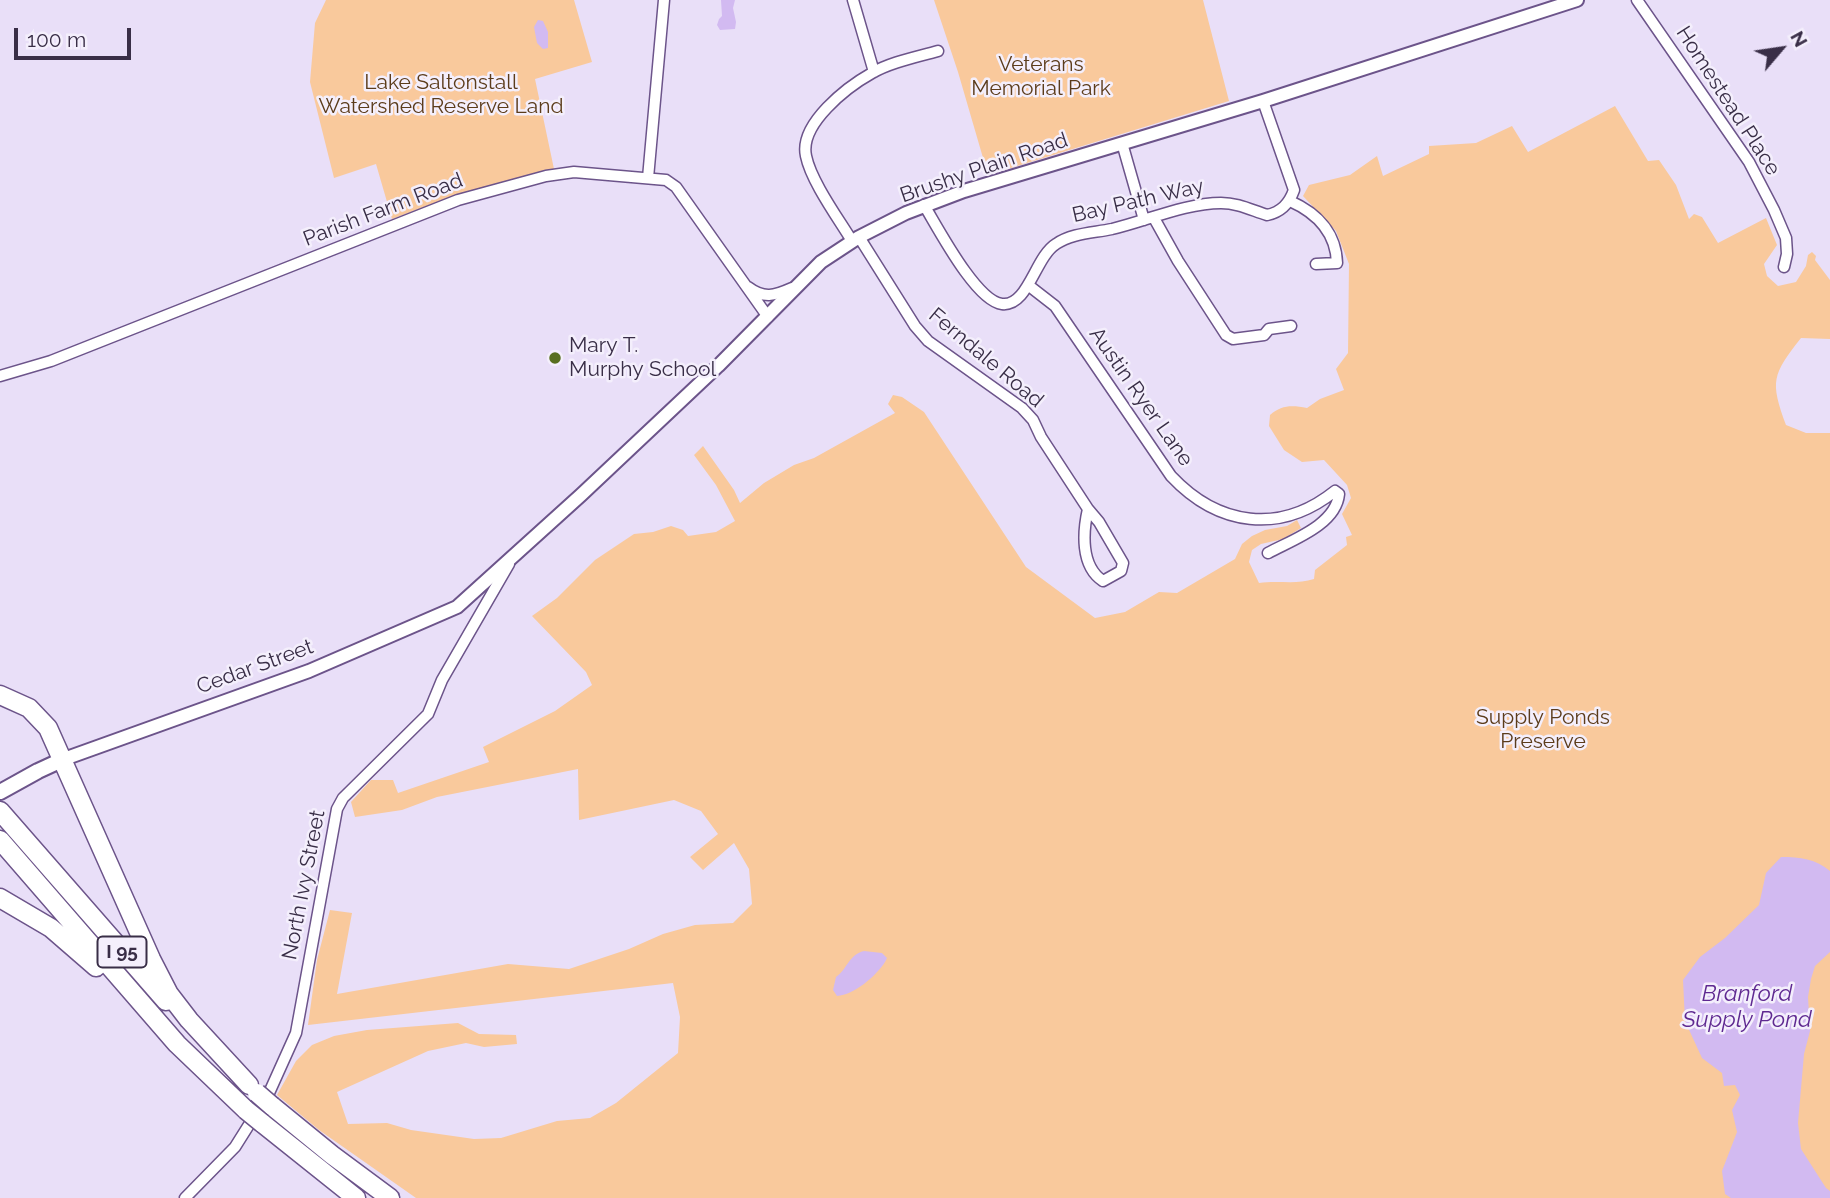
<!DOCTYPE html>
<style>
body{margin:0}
#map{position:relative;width:1830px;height:1198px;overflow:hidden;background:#e9dff8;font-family:Raleway,sans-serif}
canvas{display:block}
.north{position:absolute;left:1746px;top:14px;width:70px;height:70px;-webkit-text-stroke:5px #f4effc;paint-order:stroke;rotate:61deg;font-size:19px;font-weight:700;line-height:28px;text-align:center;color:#392e47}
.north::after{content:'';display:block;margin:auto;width:24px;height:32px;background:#392e47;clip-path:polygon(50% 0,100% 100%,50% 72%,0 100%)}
.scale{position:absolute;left:14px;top:28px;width:117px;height:32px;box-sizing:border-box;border:4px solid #392e47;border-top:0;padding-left:9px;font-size:21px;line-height:24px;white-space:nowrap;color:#392e47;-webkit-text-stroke:5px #f4effc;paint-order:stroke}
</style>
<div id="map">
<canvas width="1830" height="1198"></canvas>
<div class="north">N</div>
<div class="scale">100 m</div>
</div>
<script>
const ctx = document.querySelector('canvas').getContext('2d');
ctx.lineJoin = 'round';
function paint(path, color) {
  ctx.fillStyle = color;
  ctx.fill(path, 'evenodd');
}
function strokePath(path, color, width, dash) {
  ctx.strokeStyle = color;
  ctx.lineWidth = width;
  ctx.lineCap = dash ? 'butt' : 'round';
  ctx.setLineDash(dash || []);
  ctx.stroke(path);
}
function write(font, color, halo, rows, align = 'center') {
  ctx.font = font + ' Raleway,sans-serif';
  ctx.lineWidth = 5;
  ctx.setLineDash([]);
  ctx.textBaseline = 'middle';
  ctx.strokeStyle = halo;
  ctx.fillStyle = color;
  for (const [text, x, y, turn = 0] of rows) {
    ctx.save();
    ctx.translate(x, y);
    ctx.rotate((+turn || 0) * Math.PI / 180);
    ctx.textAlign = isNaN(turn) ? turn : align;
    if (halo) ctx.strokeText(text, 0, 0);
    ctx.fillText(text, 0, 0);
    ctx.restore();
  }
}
paint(new Path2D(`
 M326 0H574L592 62 535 79 554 169 458 194 392 219 376 164 334 178 310 82 315 23Z
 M934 0H1203L1229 101 988 175 958 72Z
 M1615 106 1648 161 1659 160 1676 185 1689 219 1694 214 1702 217 1718 243 1766 218 1777 245 1764 264 1767 276 1778 286 1796 282 1806 266 1808 255 1812 252 1816 256 1815 260 1830 280V339L1801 338C1772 375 1770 381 1786 425L1806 433H1830V1198H416L319 1130 277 1095 296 1061 312 1045 334 1036 367 1030 458 1023 479 1034 516 1035 517 1044 484 1047 466 1043 428 1051 337 1092 348 1124 387 1123 411 1130 474 1139 501 1138 557 1121 590 1118 616 1103 678 1053 680 1017 673 983 308 1025 317 960 330 910 352 913 337 994 508 964 569 969 629 949 663 934 695 925 733 923 752 904 749 869 734 843 703 870 690 857 718 834 701 811 674 800 579 820 578 769 437 797 402 810 355 817 351 802 371 780H393L398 793 489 762 483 747 555 711 592 685 586 672 532 616 557 598 595 560 634 534 653 532 671 526 683 530 688 536 716 532 735 521 716 485 694 455 703 446 734 490 740 503 764 483 794 465 814 458 895 413 888 404 893 395 902 397 924 412 1026 567 1095 618 1125 612 1159 592 1177 593 1235 559 1242 544 1252 536 1265 530 1287 526 1297 520 1301 528 1283 539 1261 544 1252 550 1249 562 1259 583C1278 580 1296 585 1314 579L1315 570 1347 545 1346 537 1352 535 1342 514 1351 498 1347 485 1324 460 1302 462 1284 450 1269 426 1270 415C1281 405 1292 405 1307 408L1320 399 1344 390 1336 369 1348 353 1349 264 1336 231 1303 196 1309 185 1350 175 1377 156 1383 176 1429 154V146L1476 143 1512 126 1528 152Z`), '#f9c99c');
paint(new Path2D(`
 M721 0H735L733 8 736 22 735 29 720 30 717 25 719 19 722 16Z
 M538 20 543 21 548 32V48L543 49 537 43 534 27Z
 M1781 857C1800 857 1816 859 1830 871V952L1815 966 1811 979 1808 997 1810 1031 1804 1054 1798 1123 1801 1149 1826 1188 1830 1191V1198H1731L1725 1194 1722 1171 1737 1132 1732 1110 1740 1095 1735 1085 1724 1086 1722 1073 1702 1058 1685 1021 1683 980 1700 957 1725 938 1759 905 1766 873Z
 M864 951 882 953 887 958 885 962C876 976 854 995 837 996L833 990 836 977C847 970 848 955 864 951Z`), '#d2baf1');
const minor = new Path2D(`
 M853 0 874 72
 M1637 0 1749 162 1774 210 1786 238 1787 254 1784 267
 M1122 143 1144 220
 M648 178 664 0
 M1290 201C1317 213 1336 233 1337 263L1316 264
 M924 205C938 228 976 301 1002 304 1028 307 1035 257 1056 244 1072 233 1093 233 1112 229 1146 221 1186 203 1221 203 1238 203 1251 210 1267 215 1281 212 1289 204 1294 190L1263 101
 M1154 218 1178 261 1226 335 1233 339 1264 335 1269 329 1291 326
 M859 237 915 326 928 341 1022 408 1033 420 1041 437 1088 509
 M852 241C838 218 811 181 806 156 799 124 847 87 872 73 891 62 917 57 938 51
 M1028 285 1055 306 1171 476C1218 526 1280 535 1335 491L1339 494C1336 525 1292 540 1268 553
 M748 287C764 299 774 296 792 288
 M0 376 51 361 458 200 546 176 574 172 666 180 676 187 768 317
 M1088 509 1099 522 1123 563 1121 571 1103 581C1080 566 1083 531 1088 509Z
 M185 1198 235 1147 269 1093 296 1033 337 809 343 798 428 714 442 680 509 564`);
const secondary = new Path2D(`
 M64 759 309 671 457 607 581 495 718 366 821 262 859 237 906 213 964 191 1263 101 1577 0`);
const primary = new Path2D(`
 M0 792 38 771 64 759`);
const motorway = new Path2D(`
 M0 695 29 708 48 728 151 959 169 994 189 1020 249 1085
 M0 811 166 1001
 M0 840 177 1044 246 1110
 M0 898 51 928 96 967
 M272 1106 332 1155 390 1198
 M262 1123 356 1198`);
strokePath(minor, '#6c548a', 13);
strokePath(secondary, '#6c548a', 16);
strokePath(primary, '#6c548a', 18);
strokePath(motorway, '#6c548a', 21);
strokePath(minor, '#fff', 10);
strokePath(secondary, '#fff', 12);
strokePath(primary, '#fff', 14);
strokePath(motorway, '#fff', 18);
const motorwayBridge = new Path2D(`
 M257 1093 272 1106
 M246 1110 262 1123`);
strokePath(motorwayBridge, '#6c548a', 21, []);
strokePath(motorwayBridge, '#fff', 18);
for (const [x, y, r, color] of [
 [555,358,7,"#586f1f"]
]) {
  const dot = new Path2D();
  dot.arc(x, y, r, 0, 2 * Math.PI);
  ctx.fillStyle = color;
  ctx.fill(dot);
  strokePath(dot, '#f4effc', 2.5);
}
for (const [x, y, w] of [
 [122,952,49]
]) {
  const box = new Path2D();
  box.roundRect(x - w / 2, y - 15.5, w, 31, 5);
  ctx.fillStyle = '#f4effc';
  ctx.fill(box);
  strokePath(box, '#392e47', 2);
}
write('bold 19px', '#392e47', null, [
 ["I 95",122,952]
]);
write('21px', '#5c3c1b', '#f4effc', [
 ["Veterans",1041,65],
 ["Memorial Park",1041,89],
 ["Lake Saltonstall",441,83],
 ["Watershed Reserve Land",441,107],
 ["Supply Ponds",1543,718],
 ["Preserve",1543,742]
]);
write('21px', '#392e47', '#f4effc', [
 ["Homestead Place",1728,101,57],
 ["Brushy Plain Road",984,168,-19],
 ["Bay Path Way",1138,201,-13],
 ["Parish Farm Road",383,210,-21],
 ["Ferndale Road",986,358,40],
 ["Austin Ryer Lane",1141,397,55],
 ["Cedar Street",255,667,-20],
 ["North Ivy Street",304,885,-79]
]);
write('21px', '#392e47', '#f4effc', [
 ["Mary T.",569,346],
 ["Murphy School",569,370]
], 'left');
write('italic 23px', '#5f2991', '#f4effc', [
 ["Branford",1747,994],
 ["Supply Pond",1747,1020]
]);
</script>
